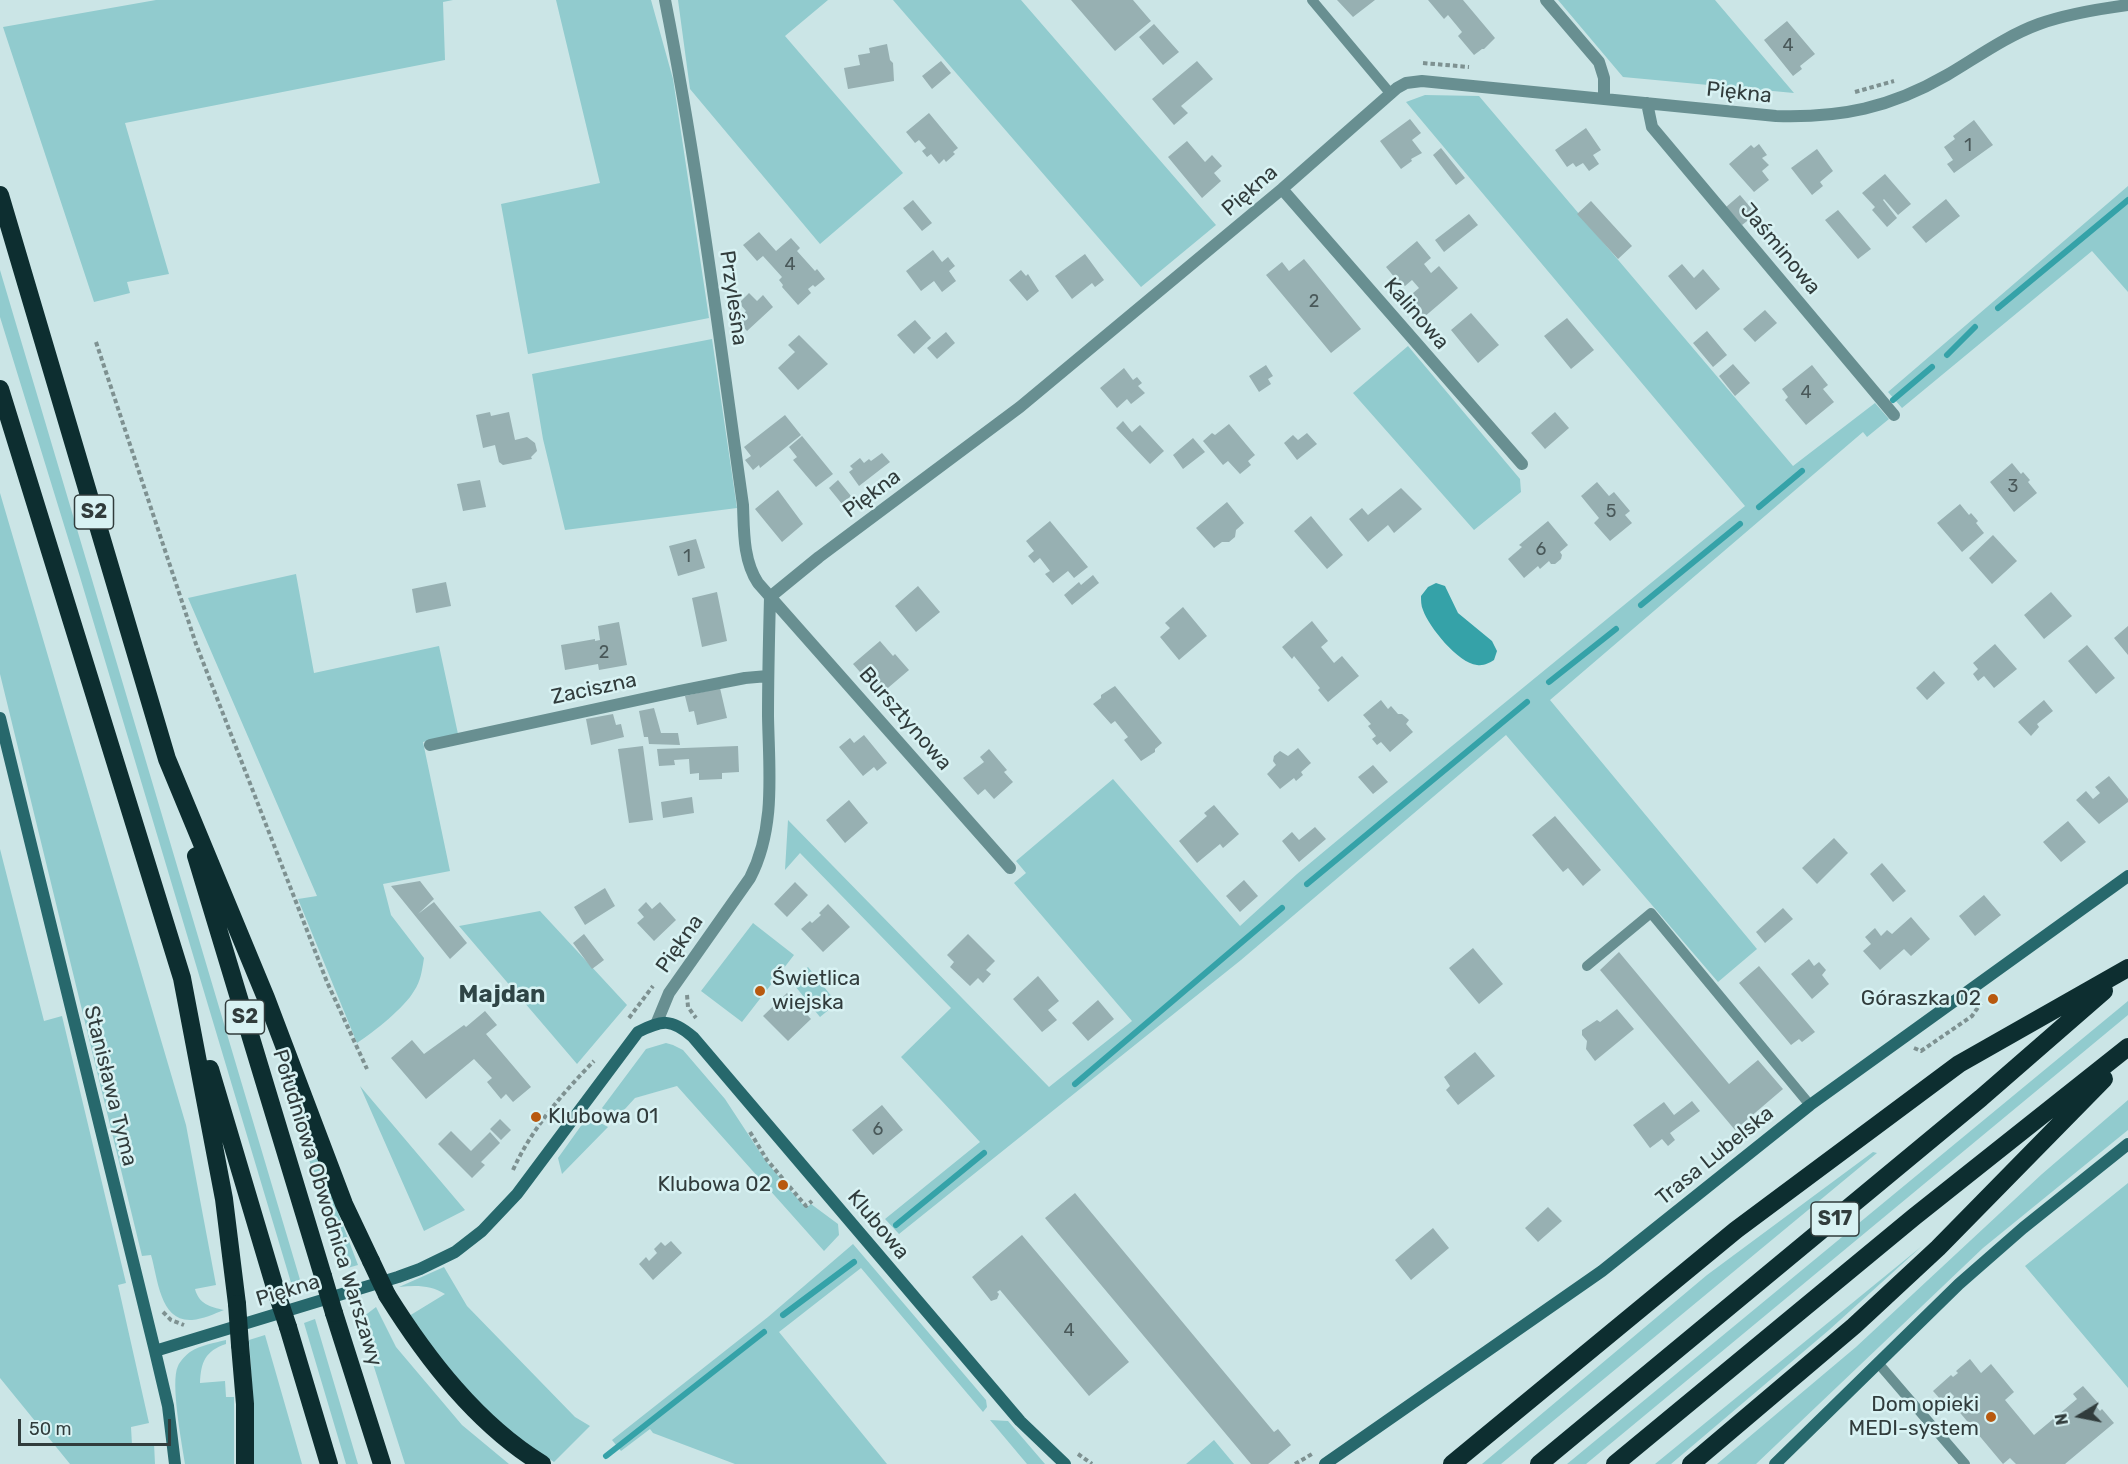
<!DOCTYPE html>
<meta charset="utf-8">
<style>
body{margin:0}
#map{position:relative;width:2128px;height:1464px;overflow:hidden;background:#cbe5e6;font-family:Rubik,sans-serif}
canvas{display:block}
.north{position:absolute;left:2050px;top:1386px;width:60px;height:60px;-webkit-text-stroke:4px #d8f2f3;paint-order:stroke;rotate:260deg;font-size:16px;font-weight:700;line-height:24px;text-align:center;color:#313c3c}
.north::after{content:'';display:block;margin:auto;width:21px;height:27px;background:#313c3c;clip-path:polygon(50% 0,100% 100%,50% 72%,0 100%)}
.scale{position:absolute;left:18px;top:1419px;width:153px;height:27px;box-sizing:border-box;border:3px solid #313c3c;border-top:0;padding-left:8px;font-size:18px;line-height:21px;white-space:nowrap;color:#313c3c;-webkit-text-stroke:4px #d8f2f3;paint-order:stroke}
</style>
<div id="map">
<canvas width="2128" height="1464"></canvas>
<div class="north">N</div>
<div class="scale">50 m</div>
</div>
<script>
const ctx = document.querySelector('canvas').getContext('2d');
ctx.lineJoin = 'round';
function paint(path, color) {
  ctx.fillStyle = color;
  ctx.fill(path, 'evenodd');
}
function strokePath(path, color, width, dash) {
  ctx.strokeStyle = color;
  ctx.lineWidth = width;
  ctx.lineCap = dash ? 'butt' : 'round';
  ctx.setLineDash(dash || []);
  ctx.stroke(path);
}
function write(font, color, halo, rows, align = 'center') {
  ctx.font = font + ' Rubik,sans-serif';
  ctx.lineWidth = 5;
  ctx.setLineDash([]);
  ctx.textBaseline = 'middle';
  ctx.strokeStyle = halo;
  ctx.fillStyle = color;
  for (const [text, x, y, turn = 0] of rows) {
    ctx.save();
    ctx.translate(x, y);
    ctx.rotate((+turn || 0) * Math.PI / 180);
    ctx.textAlign = isNaN(turn) ? turn : align;
    if (halo) ctx.strokeText(text, 0, 0);
    ctx.fillText(text, 0, 0);
    ctx.restore();
  }
}
paint(new Path2D(`
 M156 0H453L443 2 445 60 125 123 169 274 127 282 130 293 94 302 3 27Z
 M556 0H651L673 79 709 318 528 354 501 204 600 183Z
 M678 0H828L785 36 903 173 820 244 690 89Z
 M893 0H1021L1216 225 1141 287Z
 M1558 0H1715L1794 93 1623 77Z
 M1425 95 1479 96 1793 466 1875 403 1889 419 1867 437 1863 432 1550 700 1757 949 1718 982 1506 735 1241 960 899 1234 885 1219 980 1142 901 1057 951 1008 800 853 785 870 788 820 1049 1087 1132 1021 1014 883 1026 873 1016 861 1113 779 1240 926 1297 874 1375 809 1745 506 1406 102Z
 M2128 186V292L2092 251 1902 408 1888 392Z
 M0 270 301 1283 292 1286 80 577 0 317Z
 M712 339 737 508 565 530 543 439 532 374Z
 M1408 346 1520 479 1521 492 1474 530 1353 393Z
 M0 493 186 1125 216 1285 195 1289C199 1304 210 1307 224 1310 214 1314 203 1319 192 1320 160 1322 158 1279 151 1255L142 1256 0 674Z
 M296 574 314 673 439 646 458 734 423 742 450 871 383 884 391 915 424 958C422 970 421 981 414 991 405 1007 374 1032 357 1043L298 899 317 896 188 598Z
 M0 849 44 1021 62 1016 126 1283 118 1285 149 1423 131 1427 132 1445 154 1443 155 1464H70L0 1378Z
 M540 911 627 1005 577 1064 459 926Z
 M753 923 794 955 742 1022 701 991Z
 M808 967 837 1003 820 1017 791 981Z
 M2128 1001V1015L1586 1464H1567Z
 M666 1043 673 1045 683 1050 725 1099 765 1160 780 1178 776 1182 785 1192 789 1189 806 1208 811 1204 838 1224 839 1235 824 1251 677 1086 635 1098 614 1121 602 1108 646 1049Z
 M360 1086 465 1210 424 1231Z
 M2128 1100V1130L1983 1248 1756 1464H1717L1856 1347 2042 1174Z
 M303 1120 358 1265 344 1269 297 1122Z
 M595 1120 608 1127 562 1174 558 1158 583 1123Z
 M1873 1152 1877 1153 1501 1464H1482L1707 1275Z
 M2128 1183V1388L2025 1266Z
 M853 1244 986 1400 987 1407 983 1412 861 1268 779 1332 887 1464H735L653 1433 650 1429 621 1451 612 1440 768 1317Z
 M1922 1246 1829 1330 1671 1464H1655Z
 M444 1267 467 1306 575 1417 590 1426 554 1462C539 1452 523 1442 509 1430 470 1397 438 1358 409 1316L445 1294C431 1285 416 1285 399 1287Z
 M376 1307 396 1347 462 1425 509 1464H405L359 1320Z
 M315 1319 358 1464H346L304 1323Z
 M265 1335 302 1464H254L253 1400 249 1340Z
 M226 1340V1344C205 1351 201 1362 200 1383L225 1381 226 1397H234V1464H185C182 1444 170 1382 178 1366 180 1361 186 1355 190 1352 201 1345 214 1343 226 1340Z
 M990 1420 1008 1421 1045 1464H1027Z
 M1214 1440 1234 1464H1186Z`), '#91cbce');
paint(new Path2D(`
 M1436 583 1445 586 1458 613 1492 641 1497 651 1494 660C1489 663 1484 666 1477 665 1458 663 1429 627 1423 610 1421 606 1421 600 1421 596L1428 587Z`), '#35a2a8');
strokePath(new Path2D(`
 M1998 308 2128 200
 M1947 355 1975 327
 M1893 400 1932 367
 M1759 507 1802 471
 M1641 605 1740 524
 M1549 682 1616 629
 M1307 884 1527 702
 M1075 1084 1282 908
 M896 1225 984 1153
 M783 1315 854 1262
 M606 1456 764 1332`), '#35a2a8', 6);
paint(new Path2D(`
 M1071 0H1133L1151 21 1115 51Z
 M1337 0H1375L1353 17Z
 M1428 0H1463L1495 38 1484 49H1482L1474 55 1458 36 1462 32 1448 15 1444 19Z
 M1787 21 1815 54 1800 66 1802 69 1793 76 1764 40Z
 M1154 24 1179 52 1163 65 1139 37Z
 M887 44 890 60 893 63 894 81 848 89 844 68 860 65 858 55 870 53 869 48Z
 M941 61 951 73 932 89 922 76Z
 M1197 61 1213 79 1181 106 1188 113 1174 125 1152 99Z
 M929 113 958 148 953 152 955 154 946 162 944 159 939 164 931 154 927 157 922 151 926 148 919 140 915 143 906 132Z
 M1410 119 1421 133 1412 140 1422 153 1411 159 1412 161 1401 169 1380 141Z
 M1974 120 1993 145 1954 173 1947 164 1953 160 1944 147 1955 139 1953 136Z
 M1586 128 1601 150 1593 155 1599 164 1589 171 1583 163 1576 167 1573 163 1567 167 1555 150Z
 M1187 141 1205 162 1212 155 1222 166 1214 173 1221 181 1202 198 1168 157Z
 M1759 144 1767 155 1762 158 1769 165 1762 171 1769 180 1754 192 1729 164 1751 145 1754 148Z
 M1441 148 1465 178 1456 185 1433 155Z
 M1817 149 1833 171 1820 182 1823 186 1812 195 1791 168Z
 M1885 174 1911 204 1898 215 1884 199 1883 200 1897 218 1887 227 1872 210 1875 207 1862 193Z
 M1740 195 1756 214 1742 225 1726 207Z
 M1946 199 1960 216 1926 243 1912 227Z
 M913 200 932 223 922 231 903 208Z
 M1591 201 1632 246 1618 259 1577 214Z
 M1838 210 1871 249 1858 259 1825 220Z
 M1469 214 1478 225 1444 252 1435 240Z
 M759 232 776 251 791 238 800 248 797 251 815 271 817 269 825 279 815 287 813 285 808 289 811 293 798 305 782 287 783 285 779 280 782 277 763 256 757 261 743 245Z
 M1417 241 1431 258 1424 264 1431 273 1439 266 1458 288 1423 318 1406 299 1419 288 1412 280 1405 286 1402 283 1400 284 1386 267Z
 M933 250 942 262 948 257 955 266 949 271 956 281 942 292 934 281 921 291 906 271Z
 M1085 254 1104 280 1095 287 1092 283 1072 299 1055 276Z
 M1304 259 1361 329 1331 353 1266 275 1282 262 1289 271Z
 M1682 264 1694 278 1703 269 1720 289 1696 310 1668 276Z
 M1021 270 1026 276 1028 274 1039 291 1027 301 1009 280Z
 M749 293 757 301 763 295 773 307 747 331 737 320 746 311 739 303Z
 M1765 310 1777 323 1755 342 1743 329Z
 M1471 313 1499 345 1478 363 1451 330Z
 M1567 318 1594 350 1571 369 1544 336Z
 M915 320 931 338 914 354 897 335Z
 M1707 331 1727 355 1713 367 1693 343Z
 M946 332 955 343 937 359 927 348Z
 M799 335 828 364 798 390 778 368 795 352 788 345Z
 M1733 364 1750 383 1735 396 1719 376Z
 M1266 365 1273 376 1268 379 1271 384 1259 392 1249 376Z
 M1812 365 1828 385 1823 389 1834 402 1806 425 1785 400 1788 397 1782 389Z
 M1124 368 1133 380 1137 377 1142 383 1138 386 1145 393 1131 404 1127 399 1117 408 1100 388Z
 M490 412 491 416 509 412 515 440 527 437 535 443 537 451 531 457 532 459 503 465 499 462 495 445 483 448 476 415Z
 M1555 412 1569 428 1545 449 1531 433Z
 M785 415 801 435 760 468 759 465 753 470 745 460 751 456 744 447Z
 M1123 421 1132 432 1140 425 1164 451 1150 464 1116 428Z
 M1229 424 1255 455 1248 461 1251 465 1240 474 1228 461 1223 465 1203 441 1212 433 1215 435Z
 M1307 433 1317 444 1297 460 1284 443 1293 435 1298 440Z
 M802 436 833 474 816 487 793 460 797 457 789 447Z
 M1193 438 1205 452 1183 469 1173 455Z
 M882 453 890 462 859 486 849 472 853 469 850 466 860 458 864 463 869 459 871 461Z
 M2012 463 2021 474 2023 472 2030 480 2028 482 2037 493 2014 512 1990 482Z
 M480 480 486 507 463 511 457 484Z
 M838 480 851 496 842 504 829 488Z
 M1597 482 1609 496 1614 492 1630 511 1625 515 1632 523 1610 541 1594 523 1599 518 1581 496Z
 M1401 488 1422 509 1394 533 1388 525 1368 542 1349 519 1362 508 1368 515Z
 M778 490 803 524 782 542 755 509Z
 M1227 502 1244 523 1236 530 1235 537 1229 542H1222L1214 548 1196 528Z
 M1960 504 1969 515 1971 513 1978 521 1976 523 1984 533 1962 552 1937 523Z
 M1311 516 1343 555 1327 569 1294 531Z
 M1050 521 1088 567 1074 578 1068 571 1053 583 1045 574 1050 571 1040 558 1034 563 1028 556 1034 551 1026 541Z
 M1548 521 1568 545 1560 552 1562 555 1561 559 1555 564H1551L1549 561 1540 569 1538 566 1524 578 1508 559 1522 547 1519 545Z
 M1993 535 2017 561 1992 584 1969 558Z
 M696 539 705 568 678 576 669 546Z
 M1093 575 1099 583 1072 605 1064 595 1079 582 1081 585Z
 M446 582 451 606 416 613 412 589Z
 M918 586 940 612 916 632 895 606Z
 M717 592 727 641 702 647 692 598Z
 M2051 592 2072 616 2044 639 2024 615Z
 M1183 607 1207 636 1179 660 1160 637 1170 628 1165 623Z
 M1312 621 1328 641 1321 647 1334 663 1342 656 1359 676 1328 702 1318 690 1320 688 1294 656 1292 659 1282 647Z
 M619 622 627 665 599 670 598 664 565 670 561 645 595 639V641L600 640 598 626Z
 M2128 626V655L2114 638Z
 M880 641 893 656 895 654 909 670 882 693 870 678 867 680 853 664Z
 M1995 644 2017 669 1994 688 1984 676 1978 681 1973 674 1978 669 1973 663Z
 M2087 645 2115 678 2096 694 2068 661Z
 M1934 671 1945 683 1927 700 1916 688Z
 M1115 686 1162 743 1155 749V752L1141 761 1124 740 1128 737 1115 721 1111 724 1093 704 1101 698V695Z
 M720 688 727 718 697 725 694 711 689 712 685 696Z
 M1381 700 1388 709 1391 706 1398 714H1402L1409 720 1406 724 1413 732 1390 752 1381 742 1377 745 1372 739 1376 736 1368 726 1371 724 1363 715Z
 M2044 700 2053 711 2037 724 2039 727 2031 736 2018 722Z
 M654 708 661 733H678L680 745 649 744 648 737H644L639 711Z
 M613 714 616 725 621 724 624 737 591 745 586 719Z
 M864 735 887 763 877 771 874 767 863 776 839 747 850 738 854 743Z
 M643 746 653 820 629 823 618 749Z
 M738 746 739 772 722 773V779L699 780V773L690 774 689 759 674 760 675 765 659 766 657 749Z
 M1298 748 1311 763 1301 772 1303 775 1296 781 1294 778 1280 789 1267 774 1276 765 1273 761 1274 756 1280 751 1288 756Z
 M989 749 1007 770 1004 772 1013 782 994 799 985 789 978 795 963 778 984 762 980 757Z
 M1373 765 1388 782 1373 794 1358 777Z
 M2109 776 2128 799V802L2099 824 2076 800 2086 791 2093 799 2100 793 2095 787Z
 M692 797 694 813 663 818 661 802Z
 M849 800 868 823 845 843 826 820Z
 M1214 805 1239 834 1223 848 1220 844 1197 863 1179 841 1207 816 1204 813Z
 M1555 816 1601 870 1583 886 1568 868 1563 872 1532 835Z
 M2068 821 2086 842 2061 862 2043 842Z
 M1315 827 1326 839 1299 862 1282 841 1292 832 1299 840Z
 M1834 838 1848 853 1817 884 1802 868Z
 M1882 863 1906 891 1893 902 1870 874Z
 M1244 880 1258 896 1240 912 1226 896Z
 M420 881 434 899 418 914 434 902 467 943 450 959 391 886Z
 M795 882 808 895 787 917 774 904Z
 M605 888 615 906 585 925 574 907Z
 M1984 895 2001 915 1975 936 1959 916Z
 M646 902 652 909 660 902 676 920 654 941 637 923 644 917 638 910Z
 M828 904 850 927 823 952 801 929 810 921 812 923 821 915 819 913Z
 M1783 908 1793 919 1765 943 1756 932Z
 M1911 917 1930 939 1911 956 1904 949 1880 970 1863 951 1871 944 1865 937 1875 928 1881 936 1887 930 1892 934Z
 M584 934 604 960 592 969 573 943Z
 M968 934 995 961 986 970 991 974 983 983 978 978 970 986 950 967 954 962 947 955Z
 M1473 948 1503 984 1479 1004 1449 968Z
 M1619 952 1729 1084 1758 1060 1783 1089 1735 1130 1600 970Z
 M1809 959 1814 966 1819 962 1826 970 1822 975 1829 984 1812 999 1791 974Z
 M1759 966 1815 1032 1802 1042 1799 1039 1791 1045 1739 983Z
 M1038 976 1059 1001 1048 1010 1057 1020 1042 1032 1013 999Z
 M787 993 811 1019 788 1041 763 1016Z
 M1098 1000 1114 1019 1088 1041 1072 1023Z
 M1617 1009 1634 1029 1595 1061 1586 1049 1587 1041 1582 1035V1030L1597 1020 1600 1022Z
 M485 1011 497 1025 486 1034 531 1087 513 1102 506 1094 501 1099 487 1082 492 1078 474 1059 426 1099 391 1058 412 1040 424 1054 464 1025 466 1027Z
 M1475 1052 1495 1076 1458 1105 1446 1090 1450 1086 1444 1077Z
 M1692 1101 1700 1111 1670 1133 1675 1140 1668 1146 1662 1139 1650 1148 1633 1125 1664 1102 1674 1115Z
 M882 1105 903 1130 873 1155 852 1130Z
 M500 1119 511 1130 501 1140 490 1129Z
 M451 1131 471 1151 490 1132 500 1143 481 1162 485 1165 472 1178 438 1144Z
 M1075 1193 1274 1432 1278 1429 1291 1445 1268 1464H1251L1045 1218Z
 M1548 1207 1562 1221 1538 1242 1525 1228Z
 M1433 1228 1449 1248 1411 1280 1395 1260Z
 M1022 1235 1129 1362 1089 1396 1000 1290 997 1292 999 1294 997 1299 991 1301 972 1277Z
 M671 1241 682 1253 653 1280 639 1264 646 1257 649 1261 657 1253 654 1249 661 1242 665 1246Z
 M1970 1359 1981 1373 1991 1364 2014 1392 2005 1400 2034 1435 2077 1399 2073 1394 2083 1386 2099 1404 2096 1406 2100 1411 2102 1409 2114 1423 2065 1464H2016L2010 1458 2003 1464 1951 1402 1954 1396 1950 1392 1941 1400 1933 1391 1951 1375 1953 1377 1958 1373 1956 1371Z`), '#97b0b2');
strokePath(new Path2D(`
 M1423 63 1469 67
 M1855 92 1894 81
 M96 342 196 644 327 982 367 1069
 M687 995 688 1007 696 1018
 M629 1018 653 986
 M1914 1048 1921 1051 1972 1016 1981 1003
 M750 1132 767 1160 806 1206 812 1201
 M513 1170C532 1128 562 1094 594 1061
 M163 1312 171 1320 184 1325
 M1078 1454 1092 1464
 M1295 1464 1312 1454`), '#7e9191', 4, [4.5, 3]);
strokePath(new Path2D(`
 M1312 0 1390 93
 M1587 966 1651 913 1810 1105
 M1878 1363 1965 1464`), '#688f91', 10);
strokePath(new Path2D(`
 M665 0C698 167 719 336 743 505 744 531 743 560 758 583L1010 868
 M1546 0 1599 62 1604 78V98
 M1647 103 1652 127 1894 415
 M1282 189 1522 464
 M430 745 679 691 745 678 768 676
 M657 1022 669 993 750 878C776 828 769 771 768 716 768 676 769 636 770 597L819 557 1020 407 1282 189 1397 88 1406 83 1422 81 1776 116C1841 118 1890 108 1947 75 1976 58 2006 36 2039 24 2067 14 2098 9 2128 5`), '#688f91', 12);
strokePath(new Path2D(`
 M0 718 155 1351 168 1406 175 1464
 M155 1351 398 1277 420 1269 455 1252 482 1231 517 1194 638 1032C662 1020 671 1018 693 1037L1020 1421 1065 1464
 M1325 1464 1602 1271 1810 1105 2128 876
 M1775 1464 1959 1284 2023 1228 2128 1144`), '#27686c', 12);
strokePath(new Path2D(`
 M0 195 167 759 266 998 344 1204 371 1261
 M0 389 182 978 224 1199 237 1304
 M196 856 323 1276
 M210 1069 276 1291
 M387 1295C427 1359 477 1424 542 1464
 M334 1313 382 1464
 M288 1327 329 1464
 M240 1345 245 1404V1464
 M1452 1464 1736 1230 1959 1064 2128 968
 M1539 1464 1981 1098 2104 991
 M1615 1464 1914 1217 2128 1047
 M1691 1464 1854 1326 1938 1248 2104 1079`), '#0d2e30', 18);
strokePath(new Path2D(`
 M371 1261 387 1295
 M323 1276 334 1313
 M276 1291 288 1327
 M237 1304 240 1345`), '#0d2e30', 18);
for (const [x, y, r, color] of [
 [760,991,6,"#b8590f"],
 [1993,999,6,"#b8590f"],
 [536,1117,6,"#b8590f"],
 [783,1185,6,"#b8590f"],
 [1991,1417,6,"#b8590f"]
]) {
  const dot = new Path2D();
  dot.arc(x, y, r, 0, 2 * Math.PI);
  ctx.fillStyle = color;
  ctx.fill(dot);
  strokePath(dot, '#d8f2f3', 2);
}
write('18px', '#4a595a', null, [
 ["4",1788,46],
 ["1",1968,146],
 ["4",790,265],
 ["2",1314,302],
 ["4",1806,393],
 ["3",2013,487],
 ["5",1611,512],
 ["6",1541,550],
 ["1",687,557],
 ["2",604,653],
 ["6",878,1130],
 ["4",1069,1331]
]);
for (const [x, y, w] of [
 [94,512,39],
 [245,1017,39],
 [1835,1219,48]
]) {
  const box = new Path2D();
  box.roundRect(x - w / 2, y - 17, w, 34, 4.5);
  ctx.fillStyle = '#d8f2f3';
  ctx.fill(box);
  strokePath(box, '#313c3c', 1.5);
}
write('bold 20px', '#313c3c', null, [
 ["S2",94,512],
 ["S2",245,1017],
 ["S17",1835,1219]
]);
write('21px', '#313c3c', '#d8f2f3', [
 ["Piękna",1739,93,6],
 ["Piękna",1250,191,-41],
 ["Jaśminowa",1780,249,50],
 ["Przyleśna",733,298,82],
 ["Kalinowa",1416,314,49],
 ["Piękna",872,494,-37],
 ["Zaciszna",594,689,-12],
 ["Bursztynowa",905,719,49],
 ["Piękna",680,944,-55],
 ["Stanisława Tyma",110,1086,76],
 ["Trasa Lubelska",1715,1156,-39],
 ["Południowa Obwodnica Warszawy",327,1208,73],
 ["Klubowa",878,1225,50],
 ["Piękna",288,1291,-17]
]);
write('21px', '#313c3c', '#d8f2f3', [
 ["Świetlica",772,979,"left"],
 ["wiejska",772,1003,"left"],
 ["Góraszka 02",1981,999],
 ["Klubowa 01",548,1117,"left"],
 ["Klubowa 02",771,1185],
 ["Dom opieki",1979,1405],
 ["MEDI-system",1979,1429]
], 'right');
write('bold 24px', '#2f4546', '#d8f2f3', [
 ["Majdan",502,995]
]);
</script>
